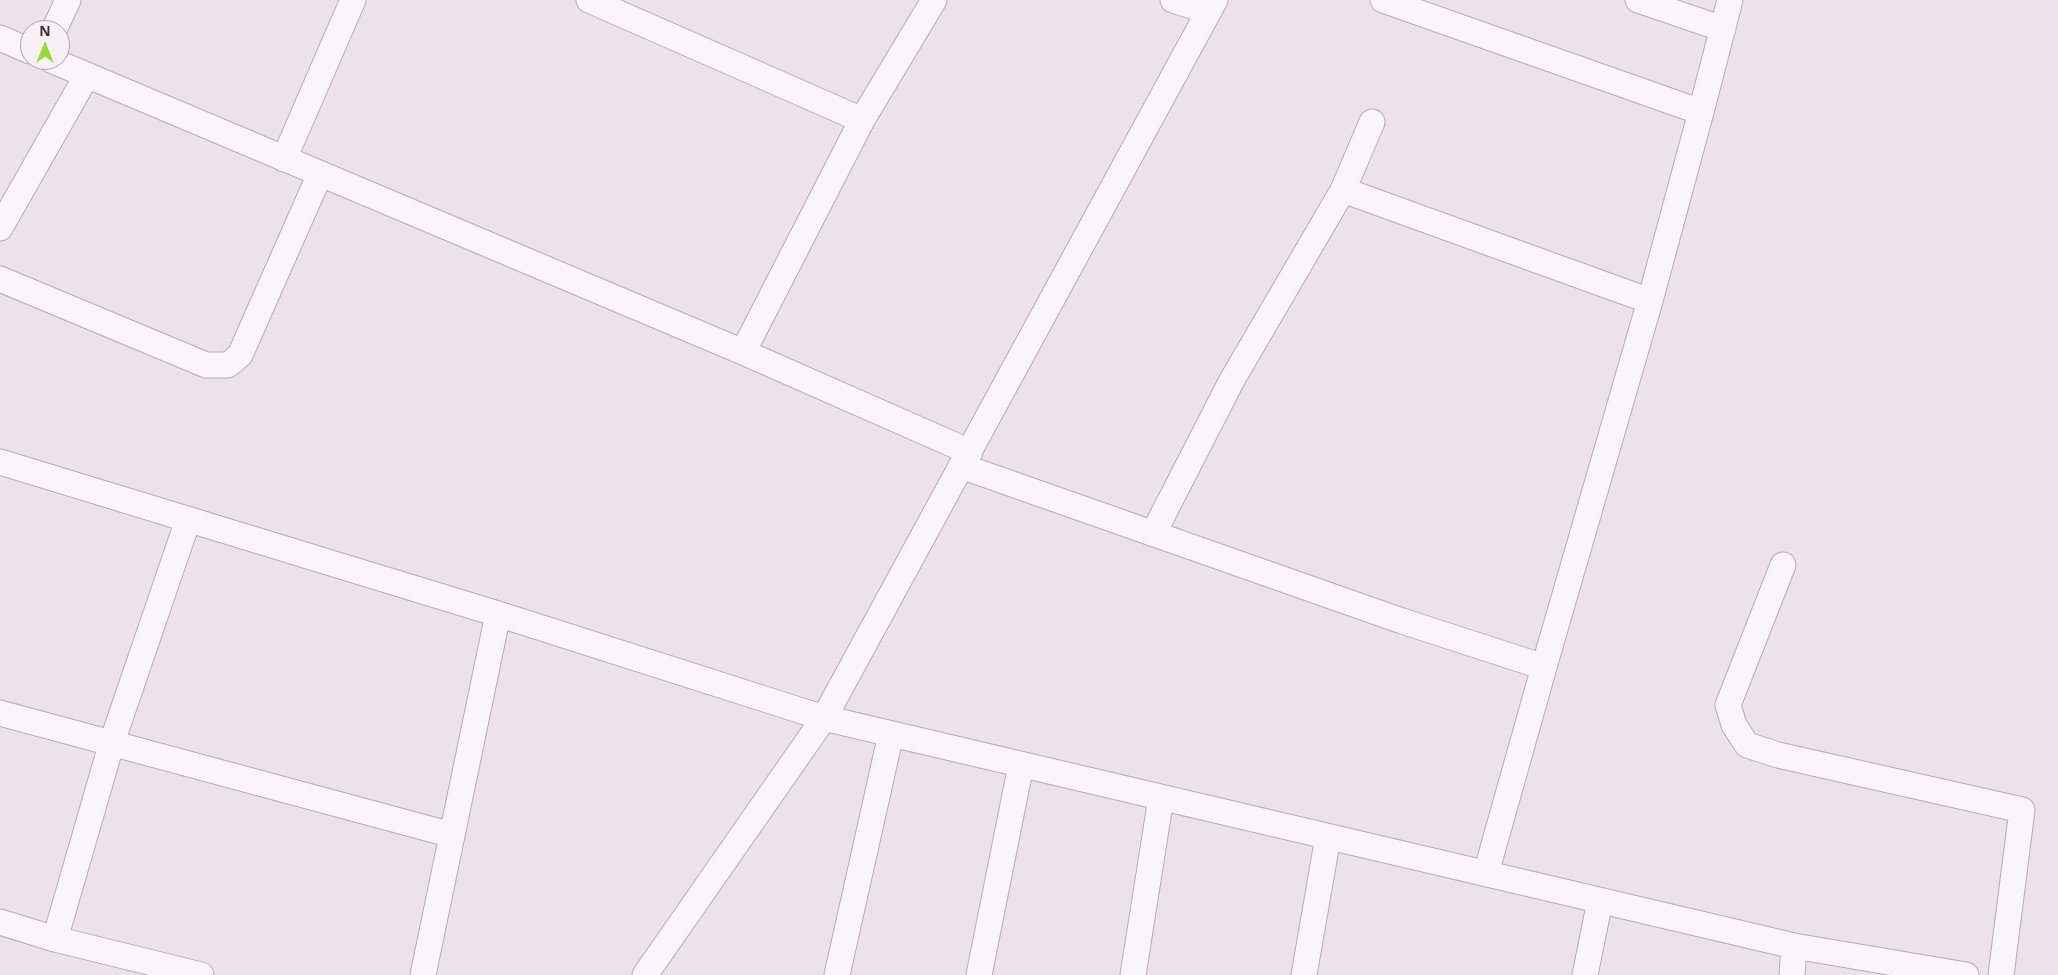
<!DOCTYPE html>
<style>
body{margin:0}
#map{position:relative;width:2058px;height:975px;overflow:hidden;background:#ebe2ea;font-family:"Open Sans",sans-serif}
canvas{display:block}
.north{position:absolute;left:20px;top:20px;width:50px;height:50px;box-sizing:border-box;background:#f8f2f7;border:1px solid #b0a1ad;border-radius:50%;rotate:0deg;font-size:14px;font-weight:700;line-height:20px;text-align:center;color:#45283f}
.north::after{content:'';display:block;margin:auto;width:18px;height:22px;background:#9adb3c;clip-path:polygon(50% 0,100% 100%,50% 72%,0 100%)}
</style>
<div id="map">
<canvas width="2058" height="975"></canvas>
<div class="north">N</div>
</div>
<script>
const ctx = document.querySelector('canvas').getContext('2d');
ctx.lineJoin = 'round';
function strokePath(path, color, width, dash) {
  ctx.strokeStyle = color;
  ctx.lineWidth = width;
  ctx.lineCap = dash ? 'butt' : 'round';
  ctx.setLineDash(dash || []);
  ctx.stroke(path);
}
const minor = new Path2D(`
 M589 0 862 120 743 352
 M1173 0 1207 11
 M1383 0 1701 112 1730 0
 M1638 0 1723 29
 M54 30 68 0
 M0 38 30 51
 M51 60 743 352 970 452
 M862 120 934 0
 M284 159 353 0
 M1343 190 1372 122
 M0 228 87 75
 M0 279 206 365H228L240 355 320 174
 M0 462 498 614 824 718 1794 946 1966 975
 M961 466 1402 621 1544 667 1486 873
 M1153 534 1232 380 1343 190 1650 301
 M1783 565 1728 705 1734 725 1747 745 1778 755 2022 810 2001 975
 M1544 667 1650 301 1701 112
 M0 713 452 835
 M0 922 55 939 201 975
 M55 939 112 742 188 520
 M423 975 498 614
 M645 975 824 718 1215 0
 M837 975 891 734
 M979 975 1021 765
 M1133 975 1161 798
 M1304 975 1328 837
 M1585 975 1600 901
 M1792 975 1794 946`);
strokePath(minor, '#b9aab7', 27);
strokePath(minor, '#f9f5f8', 25);
</script>
